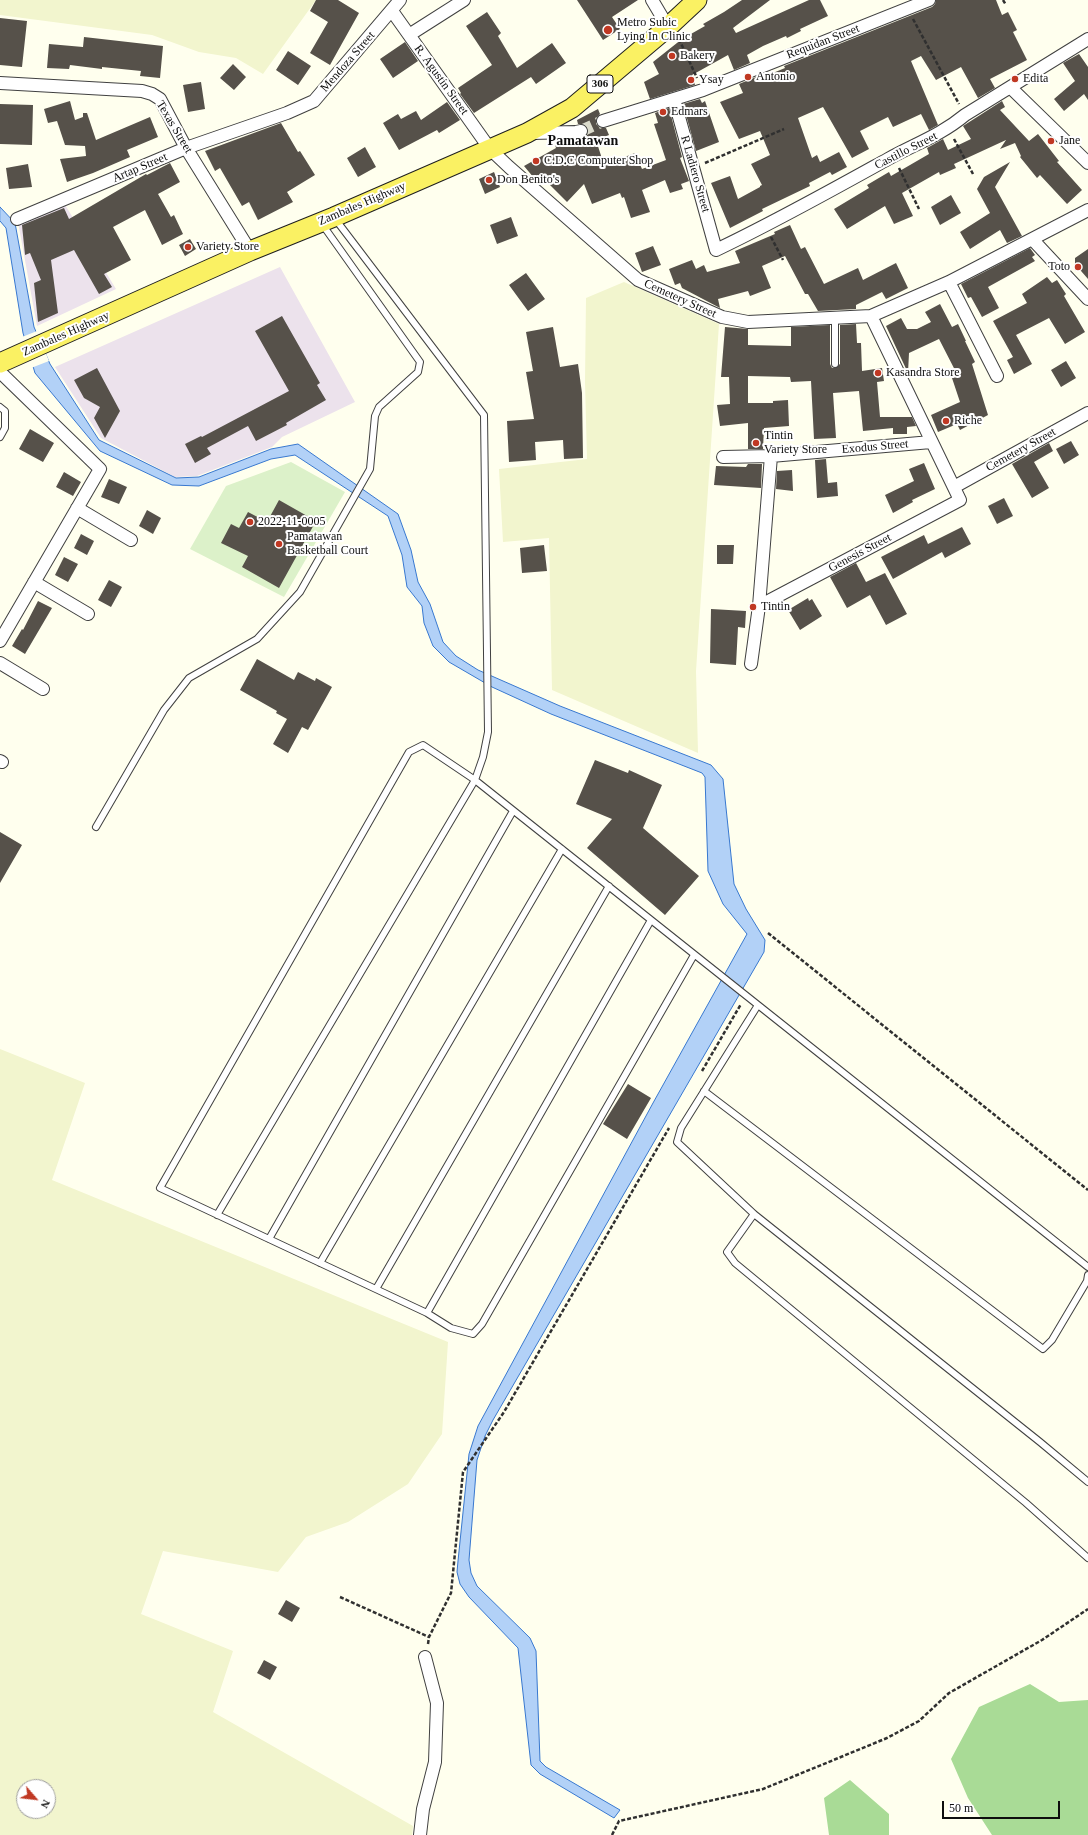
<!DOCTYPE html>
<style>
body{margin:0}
#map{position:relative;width:1088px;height:1835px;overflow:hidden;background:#ffe;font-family:Georgia,serif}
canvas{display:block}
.north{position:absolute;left:16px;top:1779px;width:40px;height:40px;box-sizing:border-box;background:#fff;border:1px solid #9f9f9f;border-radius:50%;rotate:118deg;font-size:11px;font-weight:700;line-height:16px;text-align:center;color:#0e0e0e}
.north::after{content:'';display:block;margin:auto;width:14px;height:18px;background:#c03823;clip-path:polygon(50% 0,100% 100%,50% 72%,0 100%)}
.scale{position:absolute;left:942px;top:1801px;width:118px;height:18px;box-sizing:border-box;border:2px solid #0e0e0e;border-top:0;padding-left:5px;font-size:12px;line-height:14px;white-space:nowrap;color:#0e0e0e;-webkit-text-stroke:3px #fff;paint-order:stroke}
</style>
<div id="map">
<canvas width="1088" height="1835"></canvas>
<div class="north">N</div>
<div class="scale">50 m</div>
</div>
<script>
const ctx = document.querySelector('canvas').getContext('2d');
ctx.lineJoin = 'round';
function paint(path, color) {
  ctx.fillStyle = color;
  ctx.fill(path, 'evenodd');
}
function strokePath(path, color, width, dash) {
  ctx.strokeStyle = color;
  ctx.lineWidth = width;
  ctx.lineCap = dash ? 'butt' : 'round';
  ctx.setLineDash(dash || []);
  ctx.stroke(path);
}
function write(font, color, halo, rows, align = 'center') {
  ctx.font = font + ' Georgia,serif';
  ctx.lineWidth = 4;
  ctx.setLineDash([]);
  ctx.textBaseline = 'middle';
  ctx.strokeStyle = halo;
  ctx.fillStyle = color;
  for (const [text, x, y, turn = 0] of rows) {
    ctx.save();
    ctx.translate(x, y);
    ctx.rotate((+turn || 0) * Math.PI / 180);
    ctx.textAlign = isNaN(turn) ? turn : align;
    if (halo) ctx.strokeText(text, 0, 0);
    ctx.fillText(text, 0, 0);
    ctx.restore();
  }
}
paint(new Path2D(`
 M64 203 116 289 37 326 18 222Z
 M280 267 355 402 282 437 272 447 197 476 175 477 101 438 55 367Z`), '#ece2ec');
paint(new Path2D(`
 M0 0H316L263 74 236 58 199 52 152 35 0 15Z
 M624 282 719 324 696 671 698 753 552 690 549 538 503 542 499 469 587 459 585 382 586 298Z
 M0 1049 85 1083 52 1180 448 1342 442 1434 408 1484 348 1522 306 1537 278 1572 163 1551 141 1614 233 1651 213 1712 413 1826 412 1835H0ZM24 1787H48V1811H24Z`), '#f2f5ce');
paint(new Path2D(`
 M1030 1684 1059 1702 1088 1700V1835H992L968 1798 951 1759 979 1707Z
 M850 1780 889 1814V1835H829L824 1798Z`), '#a9db96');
paint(new Path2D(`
 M291 462 345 492 284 597 190 549 226 486Z`), '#dcf1c9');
const water = new Path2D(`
 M0 207 15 223 34 327 50 364 99 440 176 478 199 477 271 449 298 444 398 514 411 550 418 582 430 604 443 642 456 656 478 670 560 706 711 765 723 779 734 884 746 909 765 940 764 952 493 1420 485 1436 477 1460 469 1560 471 1573 477 1586 530 1638 536 1651 540 1761 546 1767 620 1810 614 1818 540 1774 531 1765 518 1648 469 1597 460 1584 457 1572 458 1561 469 1454 478 1426 653 1103 747 934 723 904 708 871 705 777 702 773 551 714 492 687 449 662 433 646 424 623 422 606 407 587 402 555 388 516 295 455 271 459 199 486 172 485 100 451 35 373 23 333 6 228 0 221Z`);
paint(water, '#b2d1f7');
strokePath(water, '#3878cf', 1);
paint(new Path2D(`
 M37 331 49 361 31 368 22 337Z`), '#ffe');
paint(new Path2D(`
 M316 0H338L359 13 330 65 310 53 328 22 310 11Z
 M577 0H638L612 17 620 29 603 40Z
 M742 0H770L733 28 736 33 809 0H820L828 16 800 29 801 31 787 38 786 36 763 46 747 55 750 63 734 70 728 55 692 75 695 85 650 99 644 82 659 74 653 62 682 39 705 26 703 24 724 12Z
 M936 0H996L1002 15 1008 12 1017 30 1013 32 1027 60 990 79 995 88 978 98 961 67 936 80 921 56 911 61 938 125 929 130 921 114 893 127 888 117 860 131 869 149 852 158 823 107 798 118 812 158 817 155 820 162 839 152 847 167 832 175 830 172 809 183 810 186 762 209 763 211 730 228 711 183 730 176 738 199 760 187V186L762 185 751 164 770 155 760 131 739 139 720 102 743 93 739 84 756 77V80L785 68 784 66 932 7 935 4Z
 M487 12 501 33 498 36 517 68 552 43 566 63 536 84 531 77 474 113 460 94 461 93 458 88 492 65 466 26Z
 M0 18 27 21 22 67 0 65Z
 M84 37 163 46 160 78 140 76 141 71 102 67V69L70 65 69 69 47 68 49 44 83 47Z
 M405 42 418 61 393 78 380 59Z
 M288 51 311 66 298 85 276 70Z
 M1079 54 1088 67V100L1084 94 1064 111 1054 99 1075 81 1063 63Z
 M233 64 246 77 234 90 220 78Z
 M201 82 205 109 188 112 183 85Z
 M700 99 702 103 705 101 719 142 696 151 683 104Z
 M70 101 75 120 83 117V113H87L96 140 150 117 158 137 127 150 130 157 93 173 67 182 60 159 86 156 85 146 65 145 57 121 48 123 44 109Z
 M1002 101 1005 107 1000 110 1029 141 1038 134 1059 161 1057 162 1082 190 1067 204 1040 175 1037 178 1020 157 1021 156 1015 143 1000 149 1006 140 954 164 956 168 940 175 939 172 902 193 913 216 894 224 885 206 847 229 834 209 869 188 867 185 889 172 891 176 929 154 927 148 943 139 948 150 971 139 963 126Z
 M447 102 460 120 439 133 437 130 399 150 383 123 398 114 401 119 416 111 421 120Z
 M0 104 33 105 32 145 0 144Z
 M669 108 682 157 680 158 689 181 681 184 683 189 670 193 665 180 642 190 650 212 631 218 624 197 622 198 620 193 592 204 584 184 567 202 540 175 534 178 524 166 556 148 555 145 569 140 586 137 588 133 587 126 583 124H578L577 120 598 109 600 114 596 119V124L601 128H606L609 135 596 140 604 165 635 153 642 169 666 160 654 124 658 123 655 113Z
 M281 123 298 152 300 151 315 175 287 192 293 202 258 220 249 202 242 206 220 168 215 171 205 151Z
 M365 147 376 167 358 177 347 158Z
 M1010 162 995 187 1022 236 1007 243 1000 230 970 249 960 232 990 213 977 189 984 177Z
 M170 163 180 182 158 194 171 217 174 215 183 234 162 245 145 210 113 227 131 260 104 274 112 287 99 294 74 250 51 260 58 313 38 322 34 283 41 280 30 253 25 255 22 225 64 208 69 219 146 174 147 175Z
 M28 164 32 187 9 189 6 168Z
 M494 172 500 187 485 194 479 179Z
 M951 195 961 213 940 225 931 207Z
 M511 217 518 236 497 244 490 225Z
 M790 225 801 249 805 247 824 284 858 268 863 280 896 263 908 288 886 299 882 292 856 305V309L818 311 808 294H805L785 256 762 266 771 288 750 296 748 291 718 299 720 308 682 288 680 283 675 285 669 269 692 260 696 269 704 265 707 272 740 263 735 251 775 234 774 232Z
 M190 239 196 249 185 256 179 245Z
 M653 246 661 265 642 272 635 253Z
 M1030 248 1035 255 1032 257 1035 261 988 287 999 308 982 317 971 297 968 298 961 284Z
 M1088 249V279L1075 264V258Z
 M526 273 545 299 528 311 509 285Z
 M1047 277 1052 283 1057 280 1066 294 1064 296 1085 332 1065 344 1049 318 1016 335 1032 364 1014 374 1007 360 1013 357 993 321 1027 303 1022 294Z
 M940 304 952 327 958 324 966 341H965L975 362 972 364 988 415 960 430 957 424 938 432 931 415 960 402 952 378 958 376 939 339 909 353 908 373 886 326 901 318 907 329H917L931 322 925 312Z
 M282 316 320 383 317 385 326 400 286 423 287 425 256 441 248 426 207 448 211 454 195 463 185 444 201 436 202 437 289 391 255 331Z
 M856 324 857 343H861L862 371 882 368 884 381 877 382 880 417H912L916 426 907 427V434H893V428L863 431 859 391 833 393 836 438 814 439 811 381 791 382 790 377 748 376V403H773V401L788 400 789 426 764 428 763 449H748V423L720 426 717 405 730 404 729 377H721L725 327 748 329V345L791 346V327L830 325V364L832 368H835L840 364V325Z
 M553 327 560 367 578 364 582 393 583 458 564 459 563 440 535 442 536 460 509 462 507 421 534 419 526 372 533 371 526 332Z
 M1066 361 1076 378 1061 387 1051 370Z
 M97 368 120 411 105 438 94 418 100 407 84 398 74 380Z
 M30 429 54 443 43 462 19 449Z
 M1071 441 1079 455 1064 464 1056 449Z
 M1049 443 1053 451 1034 462 1049 488 1032 498 1012 464Z
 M826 459 828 483 837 482 838 496 817 498 815 460Z
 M924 463 935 489 912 500 913 502 893 513 885 495 914 481 909 469Z
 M748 464H762L761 488 714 485 716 466 746 467Z
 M792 470 793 491 776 489 777 471Z
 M64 472 81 482 73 496 56 487Z
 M109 479 127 487 119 504 101 497Z
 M1004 498 1013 516 997 524 988 506Z
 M279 500 316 521 279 588 242 567 248 556 221 543 231 524 239 528 248 512 267 522Z
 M147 510 161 518 153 534 139 526Z
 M962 527 971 544 945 558 942 552 893 579 881 557 924 535 928 544Z
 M81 534 94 541 87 555 74 548Z
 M544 545 547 571 522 573 520 548Z
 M717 545H734L733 564H717Z
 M64 557 78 564 68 582 55 575Z
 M856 563 866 582 885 573 907 614 886 625 870 595 847 608 830 577Z
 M109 580 122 587 111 607 98 600Z
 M808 598 809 601 812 599 822 616 800 630 788 610Z
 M38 601 52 608 25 654 12 646 22 629 23 630Z
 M711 609 746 611 745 628 738 627 736 665 710 663Z
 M257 659 294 680 298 672 315 681 316 678 332 687 308 730 302 727 288 753 273 744 287 719 276 713 277 711 240 690Z
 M595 760 628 773 629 770 662 785 643 828 699 876 665 915 587 848 612 819 576 804Z
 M0 832 22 845 0 883Z
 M628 1084 651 1098 627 1139 603 1124Z
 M286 1600 300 1608 292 1622 278 1614Z
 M264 1660 277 1667 270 1680 257 1673Z`), '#56514a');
strokePath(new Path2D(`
 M581 131 603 121`), '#dbdbcc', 12, [12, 6]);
const service = new Path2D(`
 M336 220 484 415 488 732 483 757 475 780 758 1005 681 1128 677 1142 754 1214 1040 1442 1088 1482
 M835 318V364
 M0 407 5 411V428L0 437
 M96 827 164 710 189 678 257 639 300 592 370 469 375 416 379 407 418 372 420 362 322 224
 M758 1005 1088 1267
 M704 1091 1043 1349 1052 1340 1087 1281 1088 1275
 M754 1214 727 1252 735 1263 1026 1503 1088 1558
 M217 1215 475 780 423 745 409 752 160 1188 427 1313 651 920
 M269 1239 513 811
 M320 1263 562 849
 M376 1289 609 886
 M427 1313 451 1328 473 1334 482 1324 694 955`);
const minor = new Path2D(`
 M652 0 668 27
 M392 11 490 149 509 167 638 280 722 317 748 322 871 316 949 282 1088 210
 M409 35 464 0
 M0 83 142 91 152 94 160 99 186 148 250 251
 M1011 88 1088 163
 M674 99 716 250C775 222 832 190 888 159 915 144 941 135 965 115L1088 39
 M603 121 703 90 929 0
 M531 133 576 132 581 131
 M17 219 186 148 287 113 314 101 400 0
 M1033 240 1088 299
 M949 282 997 376
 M0 372 100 469 0 641
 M723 457 771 456 931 442
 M954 487 1088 413
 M77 508 131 540
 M34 582 88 614
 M759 606 960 500 871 316
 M0 663 43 689
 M751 664 759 606 771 456
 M0 761 2 762
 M420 1835 423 1809 435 1762 437 1703 425 1657`);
const primary = new Path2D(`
 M0 363 250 251 334 217 527 133 572 108 668 27 697 0`);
strokePath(service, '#414141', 8);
strokePath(minor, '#414141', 14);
strokePath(primary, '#1f1f1f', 21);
strokePath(new Path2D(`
 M1003 0 1006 5
 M913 19 959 104
 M679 39 697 78
 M954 139 973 174
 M705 163 784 129
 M899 168 919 209
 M771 237 783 260
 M768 933 1088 1190
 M702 1071 741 1004
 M340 1597 429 1637
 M428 1644 429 1637 451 1593 463 1472 504 1412 669 1128
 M612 1835 619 1821 763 1789 887 1738 919 1721 949 1693 1042 1640 1088 1609`), '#303030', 2.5, [4, 2]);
strokePath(service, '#fff', 6);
strokePath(minor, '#fff', 12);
strokePath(primary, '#faf163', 19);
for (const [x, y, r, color] of [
 [608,30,5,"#c03823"],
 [672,56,4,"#c03823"],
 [748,77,4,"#c03823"],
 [1015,79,4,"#c03823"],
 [691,80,4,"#c03823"],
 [663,112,4,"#c03823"],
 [1051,141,4,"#c03823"],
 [536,161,4,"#c03823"],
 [489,180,4,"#c03823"],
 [188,247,4,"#c03823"],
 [1078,267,4,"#c03823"],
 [878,373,4,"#c03823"],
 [946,421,4,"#c03823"],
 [756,443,4,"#c03823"],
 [250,522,4,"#c03823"],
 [279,544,4,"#c03823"],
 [753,607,4,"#c03823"]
]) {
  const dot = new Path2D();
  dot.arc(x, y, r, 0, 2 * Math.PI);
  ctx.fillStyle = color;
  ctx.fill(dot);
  strokePath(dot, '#fff', 1.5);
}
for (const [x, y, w] of [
 [600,84,26]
]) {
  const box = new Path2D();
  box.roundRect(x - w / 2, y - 9, w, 18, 3);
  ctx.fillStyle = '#fff';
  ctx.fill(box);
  strokePath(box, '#0e0e0e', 1);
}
write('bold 11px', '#0e0e0e', null, [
 ["306",600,84]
]);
write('12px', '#0e0e0e', '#fff', [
 ["Metro Subic",617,23],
 ["Lying In Clinic",617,37],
 ["Bakery",680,56],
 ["Antonio",756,77],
 ["Edita",1023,79],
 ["Ysay",699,80],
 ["Edmars",671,112],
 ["Jane",1059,141],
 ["C.D.C Computer Shop",544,161],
 ["Don Benito's",497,180],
 ["Variety Store",196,247],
 ["Toto",1070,267,"right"],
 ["Kasandra Store",886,373],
 ["Riche",954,421],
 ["Tintin",764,436],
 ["Variety Store",764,450],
 ["2022-11-0005",258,522],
 ["Pamatawan",287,537],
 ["Basketball Court",287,551],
 ["Tintin",761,607]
], 'left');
write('12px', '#0e0e0e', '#fff', [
 ["Requidan Street",823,42,-21],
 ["Mendoza Street",348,62,-49],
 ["R. Agustin Street",441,80,54],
 ["Texas Street",174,127,59],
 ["Castillo Street",906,151,-27],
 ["Artap Street",140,168,-23],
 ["R Ladiero Street",695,174,74],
 ["Zambales Highway",362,204,-23],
 ["Cemetery Street",680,299,24],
 ["Zambales Highway",66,334,-24],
 ["Exodus Street",875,447,-5],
 ["Cemetery Street",1021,450,-29],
 ["Genesis Street",860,553,-28]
]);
write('bold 14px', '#0e0e0e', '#fff', [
 ["Pamatawan",583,141]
]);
</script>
